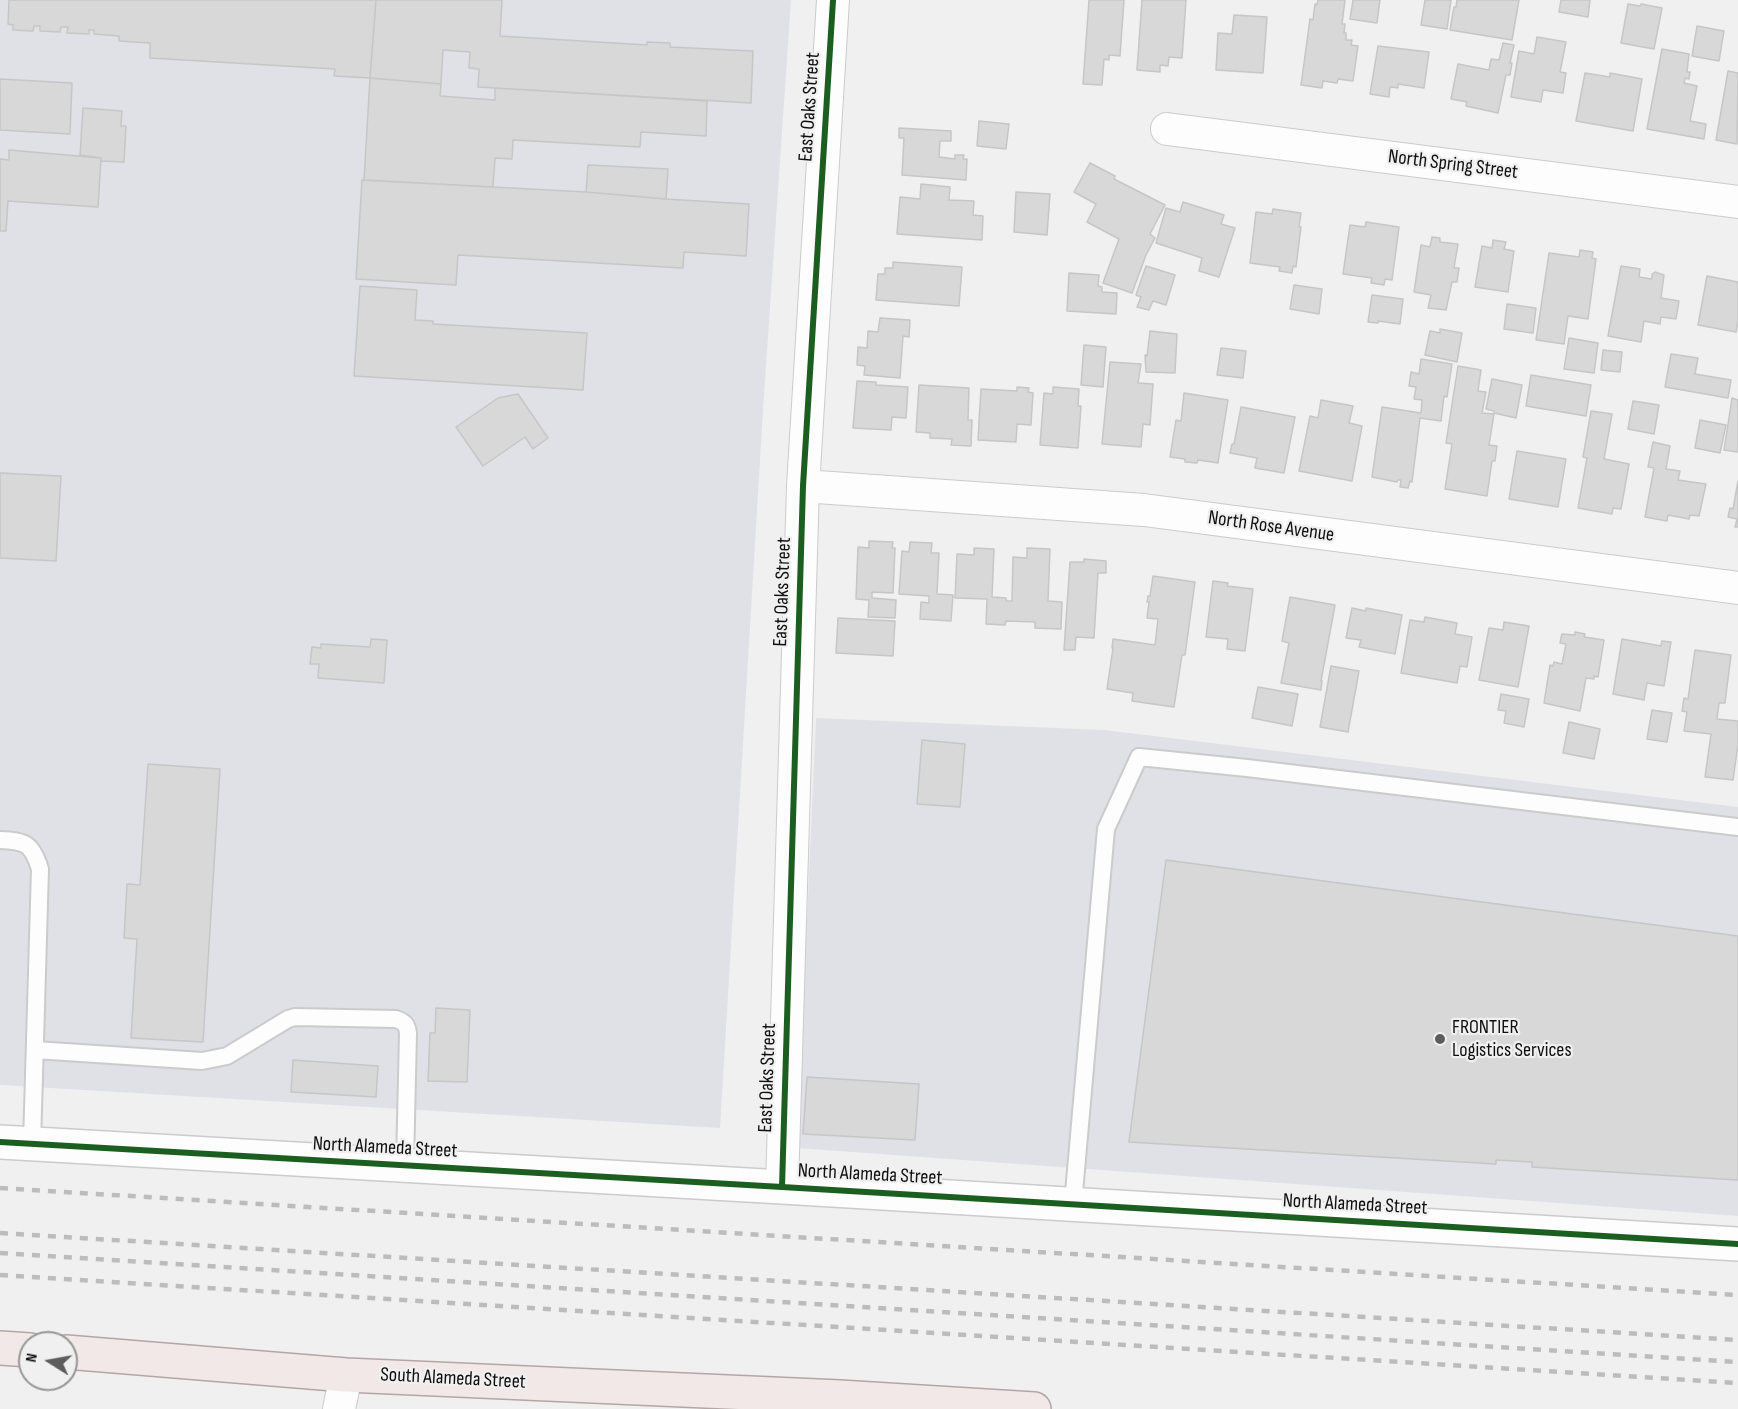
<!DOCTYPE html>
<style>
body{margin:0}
#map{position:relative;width:1738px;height:1409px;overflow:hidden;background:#f0f0f1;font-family:"Sofia Sans Condensed",sans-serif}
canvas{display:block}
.north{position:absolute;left:18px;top:1331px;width:60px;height:60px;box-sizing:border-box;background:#f0f0f1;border:2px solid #969697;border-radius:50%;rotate:281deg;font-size:16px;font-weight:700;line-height:24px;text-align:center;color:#0e0e0f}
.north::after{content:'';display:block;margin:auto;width:21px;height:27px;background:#5d5d5e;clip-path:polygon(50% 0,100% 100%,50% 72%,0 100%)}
</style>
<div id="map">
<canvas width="1738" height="1409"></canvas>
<div class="north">N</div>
</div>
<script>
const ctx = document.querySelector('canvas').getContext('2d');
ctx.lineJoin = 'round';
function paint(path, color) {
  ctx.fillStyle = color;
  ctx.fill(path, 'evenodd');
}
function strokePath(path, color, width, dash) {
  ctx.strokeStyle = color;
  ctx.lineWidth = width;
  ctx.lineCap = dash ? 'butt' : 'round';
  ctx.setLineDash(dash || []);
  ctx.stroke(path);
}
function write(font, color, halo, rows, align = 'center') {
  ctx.font = font + ' "Sofia Sans Condensed",sans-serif';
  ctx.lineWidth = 4.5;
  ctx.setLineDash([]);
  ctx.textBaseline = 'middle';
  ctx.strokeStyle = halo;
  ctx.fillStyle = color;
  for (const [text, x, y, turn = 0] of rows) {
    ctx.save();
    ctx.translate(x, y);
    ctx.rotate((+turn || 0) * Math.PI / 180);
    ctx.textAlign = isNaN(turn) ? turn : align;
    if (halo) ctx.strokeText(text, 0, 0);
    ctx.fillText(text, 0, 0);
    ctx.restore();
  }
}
paint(new Path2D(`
 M0 0H791L763 410 720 1128 0 1085Z
 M816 718 1104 730 1738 807V1216L797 1148Z`), '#e0e1e6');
const building = new Path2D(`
 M9 0H376L370 78 334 76 335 69 150 58V43L119 41V36L94 34V30H89V34L67 33 68 27H61L60 32 40 31V26H34L33 31 13 30V25L8 24Z
 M376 0H502L500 36 647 45V42L670 43V47L753 51 751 103 478 87 479 69 469 68 470 52 443 50 441 84 370 78Z
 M1089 0H1124L1120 56 1109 55V60L1104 59 1102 85 1083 84Z
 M1142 0H1186L1182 58 1169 57 1168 66 1160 65V72L1137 70Z
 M1318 0H1345L1342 24H1345L1344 33H1346V40H1352L1351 45 1358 46 1353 81 1338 79 1337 83 1323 81 1322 88 1301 85 1310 19 1313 20 1315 4 1317 5Z
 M1353 0H1380L1377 23 1350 19Z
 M1425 0H1451L1447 29 1421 25Z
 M1457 0H1519L1512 40 1450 30 1454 7H1456Z
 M1561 0H1590L1588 17 1559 12Z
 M1628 4 1640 6 1641 4 1662 8 1654 49 1621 43Z
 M1234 15 1267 17 1263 73 1216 70 1218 33 1232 34Z
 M1697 26 1724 31 1719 61 1692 56Z
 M1537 37 1566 42 1560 72 1566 73 1563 93 1543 90 1541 102 1511 97 1519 51 1534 54Z
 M1503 43 1514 45 1510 63H1512L1510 75H1506L1498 113 1466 106 1467 102 1451 99 1458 64 1489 70 1491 59 1499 60Z
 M1378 46 1429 52 1424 88 1398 84V88L1390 87 1389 97 1370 94Z
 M1662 49 1689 54 1687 72H1690L1689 79 1685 78 1684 83 1697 86 1690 121 1706 124 1704 139 1647 129Z
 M1728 71 1738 73 1737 144 1716 140Z
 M1585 73 1610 77V73L1642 79 1633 131 1576 121Z
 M370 78 441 84 440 96 495 100V88L707 101 706 136 641 132 640 147 513 140 512 159 495 158 493 187 364 180Z
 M0 79 72 83 70 134 0 130Z
 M83 108 122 111 121 126H126L124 162 101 161V158L80 155Z
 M979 121 1009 124 1006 149 977 146Z
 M899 128 951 131V141H940L939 157 955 159V155H964L963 159H967L966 180 902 175 904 138H899Z
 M9 150 101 158 98 207 8 201 6 231H0V159L9 160Z
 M1090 163 1115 176 1114 179 1165 205 1150 234 1155 238 1146 255 1132 293 1103 283 1119 239 1087 222 1096 204 1074 192Z
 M588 165 668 169 666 199 586 192Z
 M362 180 586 192 666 199 749 204 746 256 684 252 683 268 458 255 456 285 356 279Z
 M921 184 950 187 949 200 974 201 973 215 983 216 982 240 897 234 900 197 920 199Z
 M1016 192 1050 194 1047 235 1014 232Z
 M1183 202 1224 215 1221 224 1235 228 1219 277 1199 271 1202 258 1156 243 1166 208 1180 212Z
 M1273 209 1301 213 1299 227H1301L1296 267 1293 266 1292 273 1279 271 1280 267 1250 263 1256 212 1272 214Z
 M1366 222 1399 227 1392 280 1385 279 1384 285 1371 283 1372 278 1343 274 1350 225 1365 227Z
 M1432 237 1440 238V242L1458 244 1454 268H1459L1457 282H1452L1446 310 1428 308 1431 295 1414 292 1421 245 1430 247Z
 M1493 240 1506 242 1504 249 1514 251 1508 292 1475 287 1482 246 1492 248Z
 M1580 250 1593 252 1592 258 1596 259 1588 319 1568 316 1564 344 1536 340 1549 253 1579 257Z
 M893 262 962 267 959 306 876 300 878 274H885V268H893Z
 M1146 266 1175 275 1166 305 1153 301 1149 310 1137 307 1141 297 1136 295Z
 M1621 266 1640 269 1639 277 1652 279V274L1655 272 1664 275 1661 298 1679 301 1676 319 1661 317 1660 324 1644 321 1641 342 1608 336Z
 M1069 273 1099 275 1098 286 1102 287V292L1117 293 1116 314 1067 311Z
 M1707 276 1738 282V321L1736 332 1698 325Z
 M1294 285 1322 289 1319 314 1290 309Z
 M360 286 417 290 415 320 433 321V324L587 333 583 390 354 376Z
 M1372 295 1403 299 1400 324 1378 321V323L1368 322Z
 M1507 304 1536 308 1533 333 1504 329Z
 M880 318 910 320 909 337 903 336 900 378 864 375 865 366 857 365 858 347 867 348 868 331 878 332Z
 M1440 329 1462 333 1457 362 1425 355 1430 331 1440 333Z
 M1150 331 1177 334 1175 373 1146 372 1145 355 1147 356Z
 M1569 338 1598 343 1594 373 1564 369Z
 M1084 345 1106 347 1103 387 1081 385Z
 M1221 348 1246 351 1243 378 1217 375Z
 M1603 350 1622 352 1620 372 1601 370Z
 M1671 354 1698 358 1695 374 1731 380 1728 398 1665 387Z
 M1421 359 1452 364 1447 397 1444 396 1441 421 1420 418 1412 482 1410 481 1408 488 1400 487 1401 480H1398L1397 482 1372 477 1382 407 1421 413 1422 400 1414 399 1416 387 1409 386 1411 372 1419 374Z
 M1110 362 1141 364 1138 383 1153 384 1150 425 1143 424 1141 447 1102 444Z
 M1458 366 1481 370 1478 391 1486 392 1482 413 1494 414 1489 445 1497 446 1495 461H1492L1487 496 1445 489 1452 444 1446 443Z
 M1531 375 1591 385 1586 416 1526 406Z
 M1492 379 1522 385 1516 418 1494 413V411L1486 409Z
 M857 381 876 382V385L908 387 906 418 892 417 891 430 853 428Z
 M919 385 969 388 968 420H972L971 446 951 445 952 439 930 438V433L916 432Z
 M1017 387 1029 388 1028 392 1033 393 1031 425 1017 424 1016 442 978 440 981 389 1017 391Z
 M1053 387 1079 389 1078 406H1081L1078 448 1040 445 1044 393 1053 394Z
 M1184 393 1228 400 1218 463 1198 460 1197 463 1185 462V459L1170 457 1176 420 1181 421Z
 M518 394 548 438 533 449 525 437 483 466 456 427 498 398Z
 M1732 398 1738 400V452L1724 450Z
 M1321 400 1353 406 1349 423 1362 426 1352 481 1299 471 1310 416 1318 418Z
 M1633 401 1659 405 1654 434 1628 429Z
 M1241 407 1295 417 1284 473 1255 468 1257 458 1230 453 1232 444H1234Z
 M1591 411 1612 414 1604 459 1629 464 1621 509 1613 508 1612 514 1578 508 1587 458 1583 457Z
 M1700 420 1726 425 1720 453 1695 448Z
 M1653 442 1670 446 1666 469 1680 471 1678 480 1706 484 1699 516 1690 515 1689 519 1668 515 1667 521 1645 517 1654 468 1648 467Z
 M1517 451 1566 459 1558 507 1509 499Z
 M0 473 61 476 56 561 0 558Z
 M1738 481V527H1735L1737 519 1728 517 1730 508 1733 509Z
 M869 541 893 542 892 548H895L893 593 872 592V598L896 600 895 618 868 617 869 600 856 599 858 547 869 548Z
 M910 542 932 543 931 553H939L937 594 953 595 951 621 920 619 921 602 929 603V596L899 594 902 551 909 552Z
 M974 548 994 549 992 597 1006 598V601H1012L1013 557 1027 558V548L1050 549 1048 601 1062 602 1061 629 1035 628V622L1006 621 1005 625 986 624 987 599 955 598 957 554 974 555Z
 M1084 559 1106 561V573H1098L1094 638 1076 637 1075 650H1064L1070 562H1084Z
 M1153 576 1195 582 1185 655H1182L1174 707 1132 701 1133 693 1107 689 1113 648H1112L1113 639 1155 645 1158 619 1147 618 1149 602H1147L1148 596H1150Z
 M1213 581 1228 583 1227 586 1253 589 1245 651 1227 649 1228 639 1206 637Z
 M1290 597 1335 605 1321 681H1322L1321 690 1281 683 1289 643 1282 641Z
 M1352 608 1366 611V608L1402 615 1395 654 1359 647 1361 640 1346 638Z
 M1425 617 1457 623 1455 634 1472 637 1467 667 1460 666 1457 683 1401 673 1410 620 1424 622Z
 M838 618 895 621 893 656 836 653Z
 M1504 622 1529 626 1518 687 1479 680 1489 628 1503 630Z
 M1575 632 1585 634 1584 637 1604 640 1598 677 1594 676V679L1586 678 1580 711 1544 703 1550 665 1553 666 1554 662 1562 664 1566 644 1560 643 1562 634 1575 635Z
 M371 639 387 640 384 683 318 678 319 664H310L312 647 321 648V644L370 647Z
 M1622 639 1661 646 1662 641 1671 642 1664 686 1647 683 1644 700 1613 694Z
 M1695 650 1731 655 1725 703H1719L1717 719 1738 721V745L1733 780 1705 777 1711 734 1684 731 1687 712 1682 711 1684 698 1688 699Z
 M1331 666 1359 671 1348 732 1320 727Z
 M1258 687 1298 694 1292 726 1252 718Z
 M1501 694 1529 699 1524 727 1504 723 1506 711 1498 710Z
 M1652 710 1672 713 1667 742 1647 739Z
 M1569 722 1600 729 1594 759 1563 753Z
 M922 740 965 744 960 807 917 804Z
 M148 764 220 769 203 1042 131 1038 137 939 124 938 127 884 140 885Z
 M1166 860 1738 936V1180L1532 1167V1162L1496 1160V1164L1129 1142Z
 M436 1008 470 1010 467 1082 428 1081 430 1033H435Z
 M293 1060 378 1066 376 1097 291 1092Z
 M807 1077 919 1084 915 1140 803 1134Z`);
paint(building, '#d8d8d9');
strokePath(building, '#c6c6c7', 1.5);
const service = new Path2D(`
 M0 840C25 841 32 843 40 869L32 1144
 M35 1050 202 1061 227 1056 288 1019 295 1017 396 1019C404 1022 407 1024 408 1033L405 1165
 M1073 1204 1106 829 1139 757 1247 768 1738 827`);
const minor = new Path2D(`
 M1167 129 1738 202
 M803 486 1144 510 1738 588
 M782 1187 803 486 833 0
 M339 1409 346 1375`);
const tertiary = new Path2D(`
 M0 1142 782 1187 1738 1244`);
const primary = new Path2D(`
 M0 1348 30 1350
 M66 1352 346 1375 840 1397 1034 1409`);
strokePath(service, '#cbcbcc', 20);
strokePath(minor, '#cbcbcc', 34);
strokePath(tertiary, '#cbcbcc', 36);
strokePath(primary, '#b4a6a4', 36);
strokePath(service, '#fdfdfd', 16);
strokePath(minor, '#fdfdfd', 32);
strokePath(tertiary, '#fdfdfd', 33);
strokePath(primary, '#f1e8e7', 33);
strokePath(new Path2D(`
 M0 1188 1738 1295
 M0 1233 1738 1340
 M0 1253 1738 1362
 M0 1275 1738 1383`), '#bcbcbd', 4.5, [8, 8]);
strokePath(new Path2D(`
 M0 1142 782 1187 1738 1244
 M782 1187 803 486 833 0`), '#1b5e20', 6);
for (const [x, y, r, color] of [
 [1440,1039,6,"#5d5d5e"]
]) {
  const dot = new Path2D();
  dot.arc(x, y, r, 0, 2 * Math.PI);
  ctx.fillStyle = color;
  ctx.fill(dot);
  strokePath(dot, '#f0f0f1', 2);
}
write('20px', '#0e0e0f', '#f0f0f1', [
 ["East Oaks Street",810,107,-86],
 ["North Spring Street",1453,165,7],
 ["North Rose Avenue",1271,527,8],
 ["East Oaks Street",783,592,-88],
 ["East Oaks Street",768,1078,-88],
 ["North Alameda Street",385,1148,3],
 ["North Alameda Street",870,1175,3],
 ["North Alameda Street",1355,1205,3],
 ["South Alameda Street",453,1379,3]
]);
write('20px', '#0e0e0f', '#f0f0f1', [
 ["FRONTIER",1452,1028],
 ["Logistics Services",1452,1051]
], 'left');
</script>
